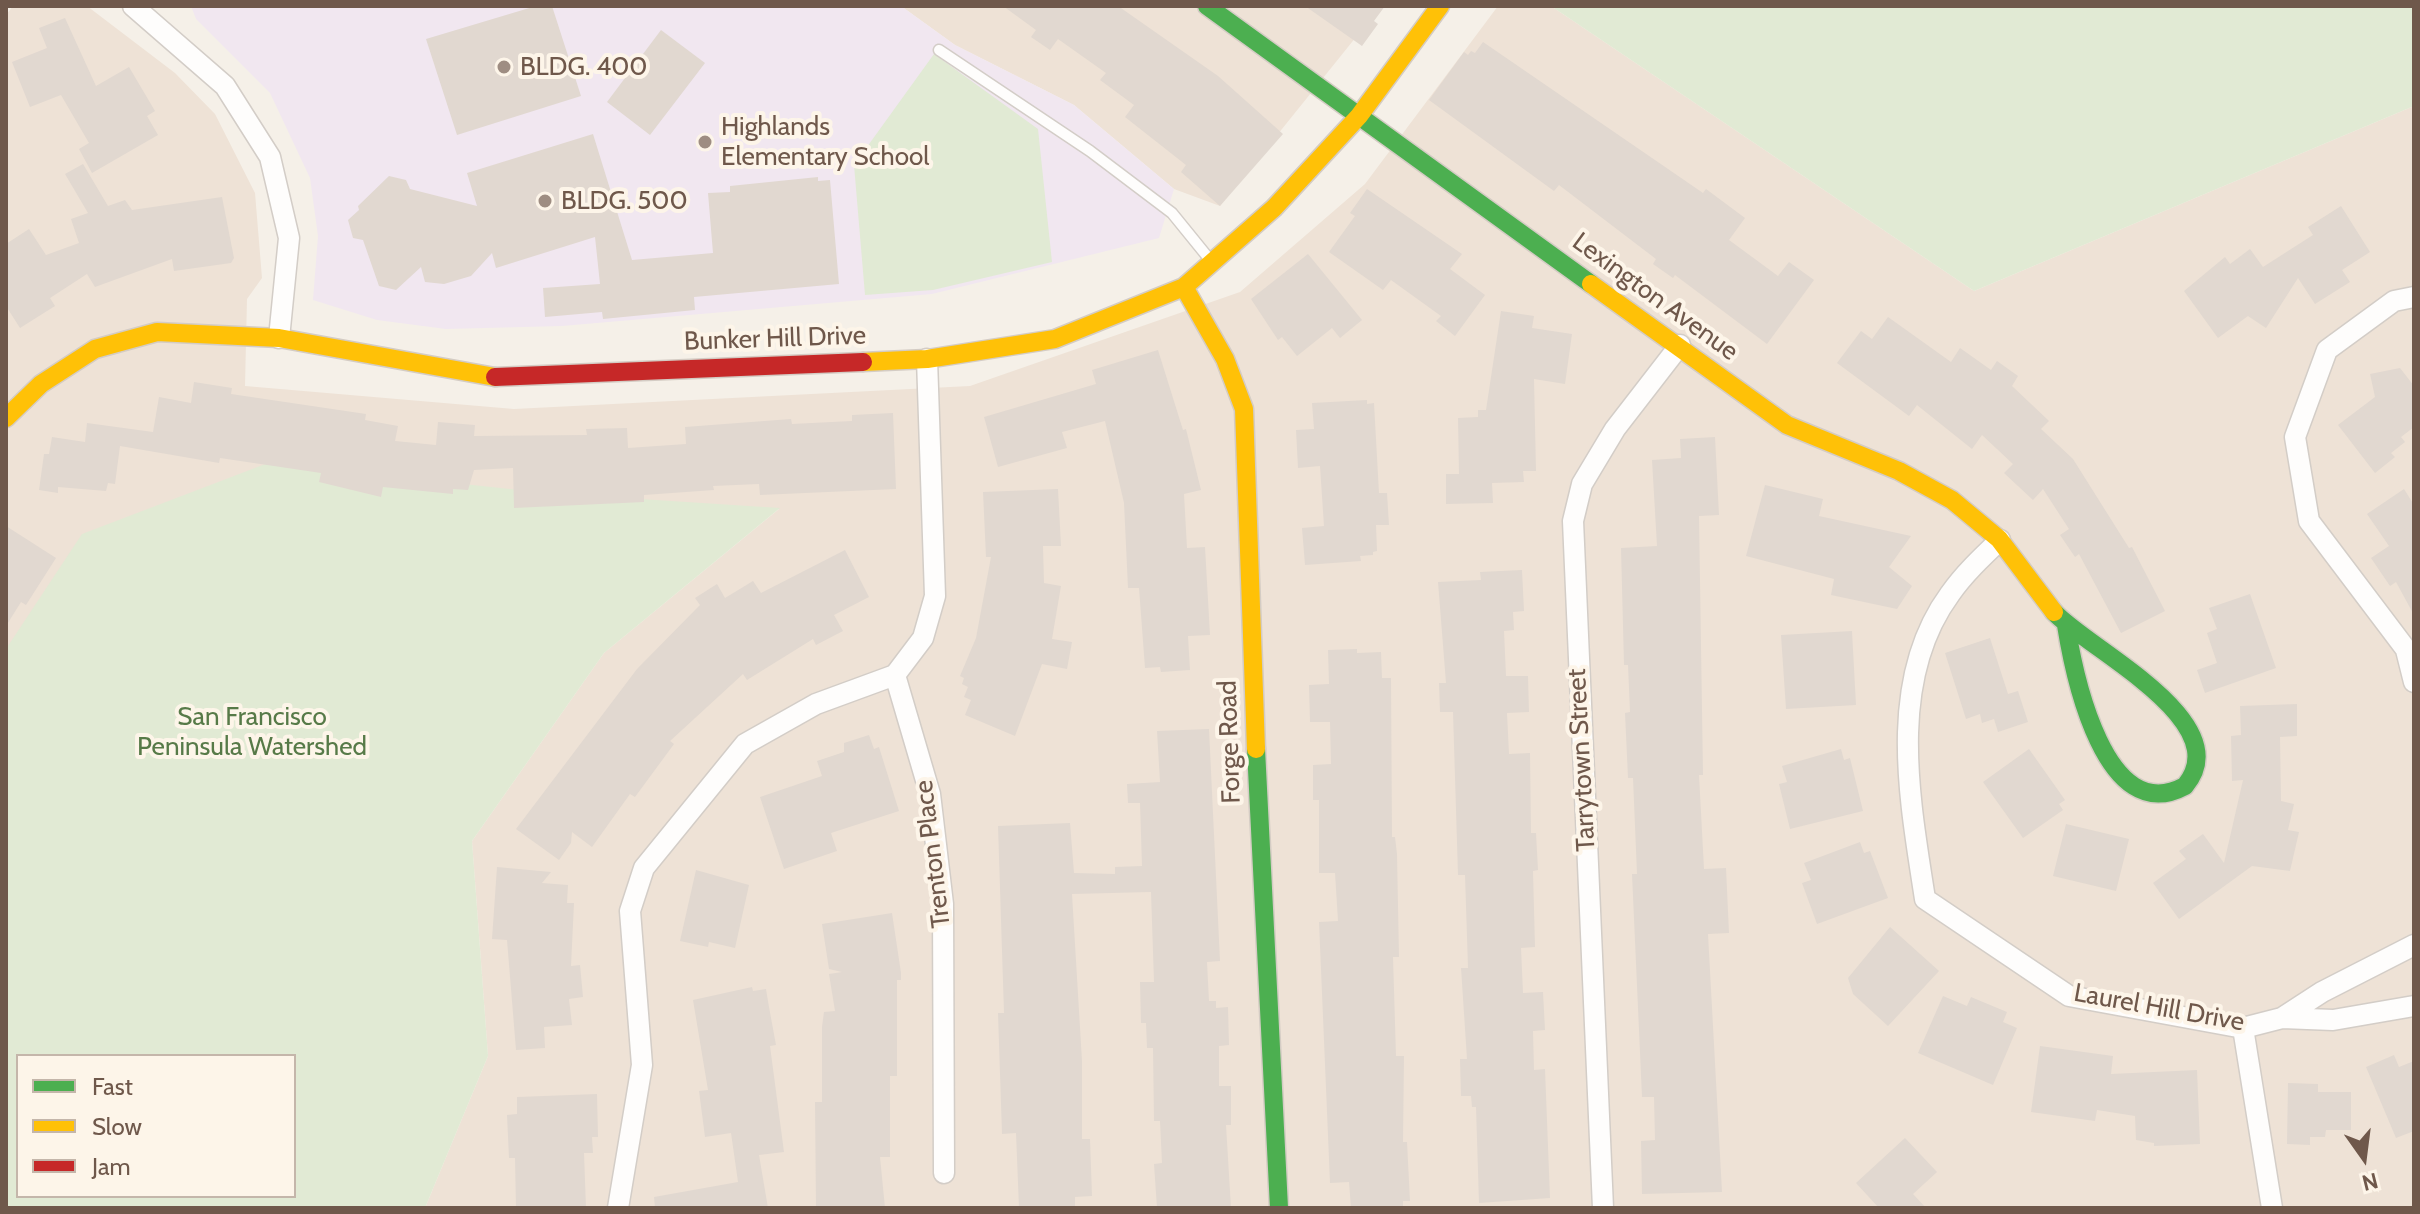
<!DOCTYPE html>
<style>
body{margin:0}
#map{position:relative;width:2420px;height:1214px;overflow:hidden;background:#f5f0e8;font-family:Cabin,sans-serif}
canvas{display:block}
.frame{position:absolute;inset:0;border:8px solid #6f584b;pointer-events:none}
.legend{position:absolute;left:16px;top:1054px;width:280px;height:144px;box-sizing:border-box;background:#fdf5e9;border:2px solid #c4b6aa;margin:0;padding:10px 14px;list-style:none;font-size:24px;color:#6f584b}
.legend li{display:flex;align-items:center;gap:16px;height:40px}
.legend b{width:40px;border:2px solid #c4b6aa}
.north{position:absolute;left:2324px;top:1118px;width:80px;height:80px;-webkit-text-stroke:6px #fdf5e9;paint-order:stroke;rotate:166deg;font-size:22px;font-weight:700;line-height:32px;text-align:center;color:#6f584b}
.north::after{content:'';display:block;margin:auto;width:28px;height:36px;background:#6f584b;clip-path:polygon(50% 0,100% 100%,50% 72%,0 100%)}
</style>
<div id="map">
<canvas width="2420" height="1214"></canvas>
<div class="frame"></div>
<ul class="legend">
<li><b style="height:10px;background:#4caf50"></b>Fast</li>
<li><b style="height:10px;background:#ffc107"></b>Slow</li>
<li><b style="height:10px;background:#c62828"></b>Jam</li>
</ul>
<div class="north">N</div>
</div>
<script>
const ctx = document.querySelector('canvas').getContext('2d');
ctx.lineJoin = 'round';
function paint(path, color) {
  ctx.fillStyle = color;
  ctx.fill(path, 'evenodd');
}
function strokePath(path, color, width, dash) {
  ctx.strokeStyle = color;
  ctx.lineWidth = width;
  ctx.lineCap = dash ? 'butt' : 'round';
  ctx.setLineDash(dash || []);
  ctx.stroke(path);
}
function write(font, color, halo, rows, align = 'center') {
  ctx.font = font + ' Cabin,sans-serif';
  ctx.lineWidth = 8;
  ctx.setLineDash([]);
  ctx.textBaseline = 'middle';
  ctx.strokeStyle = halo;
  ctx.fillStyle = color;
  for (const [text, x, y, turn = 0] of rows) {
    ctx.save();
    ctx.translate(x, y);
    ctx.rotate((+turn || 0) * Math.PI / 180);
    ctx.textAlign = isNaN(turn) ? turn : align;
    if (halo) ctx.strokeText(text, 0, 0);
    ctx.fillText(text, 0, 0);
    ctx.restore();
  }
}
paint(new Path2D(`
 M13 6H87L175 73 215 114 255 193 262 278 247 299 245 386 514 409 970 386 1240 292 1365 184 1498 6H1551L1974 291 2414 106V1208H425L488 1056 472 841 604 653 779 509 6 649V15Z
 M901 6H1381L1220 206 1174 189 1074 105 955 45Z`), '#eee2d6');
paint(new Path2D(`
 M191 6H901L955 45 1074 105 1174 189 1159 238 932 294 562 326 446 329 377 320 313 300 318 236 310 178 270 93 196 19Z`), '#f1e7f0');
paint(new Path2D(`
 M1551 6H2414V106L1974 291Z
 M934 54 1038 129 1052 262 933 290 865 295 854 165Z
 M268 463 547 493 780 508 604 653 472 841 488 1056 425 1208H6V649L82 534ZM18 1056H294V1196H18Z`), '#e1ead4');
paint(new Path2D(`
 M536 6H552L581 96 457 135 426 39Z
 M1003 6H1118L1218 76 1283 134 1220 206 1181 172 1186 165 1125 117 1134 105 1100 80 1106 73 1058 39 1050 50 1031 37 1036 30Z
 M1305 6H1385L1374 21 1378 24 1362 46Z
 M65 18 96 86 129 67 155 111 147 116 158 135 92 173 79 149 89 143 61 95 30 107 12 62 47 48 39 28Z
 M661 30 705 63 650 135 607 102Z
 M1483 42 1703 193 1706 189 1745 218 1729 240 1778 276 1789 262 1814 280 1767 344 1675 275 1673 278 1653 264 1656 259 1559 185 1554 191 1429 100 1464 52 1468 55 1471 51 1475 53Z
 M593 134 632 260 713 253 708 193 730 192V186L818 177V181L830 180 839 284 694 297 695 310 603 319 602 312 545 317 543 288 600 284 595 237 496 268 492 253 471 276 444 284 425 282 421 267 396 290 379 286 363 240 353 238 348 220 359 210 358 206 389 176 406 180 410 189 477 206 467 173Z
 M83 164 108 206 125 200 132 210 222 197 234 258 231 263 174 271 172 259 95 287 87 274 50 298 55 306 20 328 6 306V244L29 229 46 255 79 243 71 219 88 213 65 174Z
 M1367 189 1462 254 1450 269 1485 295 1455 336 1436 321 1441 316 1391 280 1383 290 1329 252 1355 216 1350 213Z
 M2341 206 2370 252 2342 270 2350 282 2315 304 2298 278 2266 328 2248 316 2218 338 2184 291 2225 257 2230 264 2250 249 2263 267 2313 235 2308 227Z
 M1308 254 1362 320 1340 338 1332 328 1297 356 1282 337 1278 340 1251 299Z
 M1501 311 1534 316 1532 328 1572 334 1565 384 1534 379 1536 471H1523L1524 482 1492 483 1493 503 1446 504V474H1459L1458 418 1478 417V410H1486Z
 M1888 317 1951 362 1960 348 1991 370 1997 361 2018 376 2012 386 2049 421 2041 429 2073 459 2129 548 2132 547 2165 611 2121 633 2079 554 2075 557 2060 535 2069 529 2043 489 2033 500 2004 473 2013 464 1982 435 1972 449 1917 405 1909 416 1837 363 1861 331 1872 339Z
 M1158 350 1183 430 1186 429 1201 490 1184 494 1187 548 1205 547 1210 635 1188 636 1190 670 1161 672 1160 667 1145 668 1139 588H1128L1124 503 1105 421 1062 432 1067 448 998 467 984 417 1096 384 1092 370Z
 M2400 368 2414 386V427L2401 437 2405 442 2391 453 2395 457 2375 473 2338 425 2375 397 2370 374Z
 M194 382 232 388 231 394 366 414 365 420 398 426 395 441 436 445 438 422 475 425 474 436 587 435 586 429 627 428 628 448 686 444 685 427 791 419 792 424 852 421V415L893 413 896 489 760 495 759 484 713 486 714 490 644 495V502L514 508 513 468 474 470 468 490 453 489V494L383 487 381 497 319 482 321 473 220 458 219 463 120 446 115 484 108 483 106 491 58 487V493L39 490 44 454H49L52 437 85 442 87 423 153 432 159 397 191 403Z
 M1367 400V404L1374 403 1379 493H1387L1389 525H1376L1377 551 1373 552V555L1360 556 1361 561 1305 565 1302 528 1324 526 1320 466 1298 468 1296 430 1314 429 1312 403Z
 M1715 437 1719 515 1699 516 1703 775H1699L1704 869 1726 868 1729 933 1708 934 1722 1192 1642 1194 1641 1141 1655 1140 1654 1097H1642L1632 874H1637L1633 778H1628L1625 713 1630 712 1628 665H1624L1621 548 1657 546 1652 460 1681 458 1680 439Z
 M1765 485 1823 499 1819 516 1911 536 1889 567 1912 586 1897 609 1831 595 1834 579 1746 556Z
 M1058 489 1061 546H1043L1044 583 1061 586 1052 639 1072 642 1067 669 1042 664 1015 736 965 715 971 700 964 697 968 687 962 684 964 678 960 676 976 638 991 557H986L983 492Z
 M2404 489 2414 505V615L2396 582 2390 586 2371 558 2389 546 2367 514Z
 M6 526 56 558 26 605 21 602 6 626Z
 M845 550 869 597 834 615 843 631 816 645 813 639 747 680 743 674 670 741 674 744 635 797 630 794 592 847 572 832 571 843 559 860 516 829 637 669 700 605 695 598 717 584 725 598 753 581 761 593Z
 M1522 570 1524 611 1513 612 1514 630 1504 631 1506 676H1528L1529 712 1507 713 1509 754 1530 753 1531 833H1536L1538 870 1533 871 1535 947 1521 948 1523 993 1543 992 1545 1030 1533 1031 1534 1070 1545 1069 1550 1198 1479 1203 1476 1107H1472L1471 1096H1461L1460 1059H1467L1461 968H1468L1465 875H1458L1453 712H1440L1439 683H1446L1438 582 1481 580 1480 572Z
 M2250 594 2276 668 2205 693 2197 670 2217 663 2207 633 2217 629 2209 608Z
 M1852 631 1856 705 1786 709 1781 635Z
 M1990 638 2008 694 2018 691 2028 722 1998 732 1994 719 1982 723 1980 714 1966 719 1945 653Z
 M1357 649V653L1381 652 1382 678H1391L1392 837H1395L1397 854 1399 957H1393L1396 1056H1404L1403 1142H1407L1410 1201H1403V1206L1351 1208 1349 1182 1330 1183 1319 922 1338 921 1335 873H1319V800H1313V765L1331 764 1330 722H1310L1309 685 1329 684 1328 650Z
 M2297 704V736L2280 737 2281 801 2294 804 2288 830 2299 832 2290 871 2252 866 2179 919 2153 883 2186 859 2179 851 2203 834 2224 863 2243 780 2232 781 2231 736 2241 735 2240 706Z
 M1209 729 1220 961 1207 962 1209 1001H1216V1008L1228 1007 1229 1045 1219 1046V1086H1231V1125H1226L1231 1208H1157L1154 1164 1162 1163 1160 1121H1154L1153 1048H1147L1146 1023H1141L1140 982H1154L1151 892 1072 894 1082 1061V1139H1090L1092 1196 1075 1197V1206L1019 1208 1016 1133 1002 1134 998 1013H1004L998 826 1070 823 1074 873 1115 874V867L1142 866 1140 803H1128L1127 784 1160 782 1157 731Z
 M869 735 874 749 879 747 899 811 831 833 837 851 784 869 760 797 822 776 817 761 844 752V743Z
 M1841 749 1844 760 1850 758 1863 811 1790 829 1779 784 1787 782 1782 766Z
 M2029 749 2065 800 2059 804 2063 810 2023 838 1983 782Z
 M2066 824 2129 839 2116 891 2053 876Z
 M1860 842 1864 853 1870 851 1888 898 1817 924 1802 883 1811 880 1804 863Z
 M497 867 551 872 542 883 568 885 567 903H574L571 966 580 965 583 997 569 999 572 1025 544 1027 545 1048 516 1050 507 940 492 939Z
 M696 870 749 885 735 948 709 942 708 947 680 941Z
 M892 913 901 973V980H897V1076H890V1157H880L885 1208H816L815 1102H822V1027L824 1012 835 1011 829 974 842 972 829 969 822 924Z
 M1890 927 1939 971 1888 1026 1853 994 1848 978Z
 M752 987 753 991 766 989 769 1007 776 1045 770 1046 784 1152 759 1155 768 1208H655L654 1197 738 1182 731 1133 705 1137 699 1091 708 1090 693 1000Z
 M1943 996 1967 1006 1971 997 2007 1012 2003 1022 2017 1028 1993 1085 1918 1053Z
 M2040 1046 2113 1056 2111 1074 2197 1070 2200 1144 2154 1146V1143L2136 1140 2135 1116 2097 1110 2095 1121 2031 1112Z
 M2394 1055 2399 1067 2414 1061V1131L2396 1138 2366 1067Z
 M2288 1083 2318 1084V1092H2351V1130H2326L2325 1137H2310V1145L2287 1144Z
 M597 1094 598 1137H592L593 1153H584L586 1208H516L515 1158H509L507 1115 517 1114V1097Z
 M1905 1138 1937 1172 1913 1194 1926 1208H1879L1856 1183Z`), '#e1d8d0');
const lane = new Path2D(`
 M939 50 1090 151 1172 213 1211 261`);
const street = new Path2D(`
 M133 6 225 86 270 157 289 238 279 338
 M2414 297 2394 301 2327 350 2295 437 2309 521 2414 660
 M927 359 935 596 923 638 895 675 930 794 943 904 944 1173
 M2000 540C1982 557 1964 574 1950 594 1886 681 1910 801 1925 899L2069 996 2243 1028 2282 1018 2333 1020 2414 1006
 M2406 650 2414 682
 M2282 1018 2322 992 2414 945
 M2243 1028 2272 1208
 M618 1208 642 1065 630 911 644 868 745 744 816 704 895 675
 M1603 1208 1573 521 1582 484 1615 429 1680 345`);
const fast = new Path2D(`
 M1207 6 1591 284
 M2054 612C2087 649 2239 721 2185 786 2105 829 2074 675 2066 625
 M1256 749 1279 1208`);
const slow = new Path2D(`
 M1591 284 1787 425 1899 471 1952 500 1999 539 2054 612
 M1184 287 1225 359 1244 409 1256 749
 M863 362 927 359 1055 339 1184 287 1274 208 1359 116 1440 6
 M6 418 41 384 95 349 157 332 279 338 495 377`);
const jam = new Path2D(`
 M495 377 863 362`);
strokePath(lane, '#d3cdc7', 13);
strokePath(street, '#d3cdc7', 23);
strokePath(fast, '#d4ccc4', 21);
strokePath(slow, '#d4ccc4', 21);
strokePath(jam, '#d4ccc4', 21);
strokePath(lane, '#fefdfc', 10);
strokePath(street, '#fefdfc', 20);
strokePath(fast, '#4caf50', 18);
strokePath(slow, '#ffc107', 18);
strokePath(jam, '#c62828', 18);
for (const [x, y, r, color] of [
 [504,67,8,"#9e8d82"],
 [705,142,8,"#9e8d82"],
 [545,201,8,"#9e8d82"]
]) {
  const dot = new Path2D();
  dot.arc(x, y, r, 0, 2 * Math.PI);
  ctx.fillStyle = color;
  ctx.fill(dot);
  strokePath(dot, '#fdf5e9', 3);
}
write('26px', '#6f584b', '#fdf5e9', [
 ["BLDG. 400",520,67],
 ["Highlands",721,127],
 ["Elementary School",721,157],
 ["BLDG. 500",561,201]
], 'left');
write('26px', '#6f584b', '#fdf5e9', [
 ["Lexington Avenue",1655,297,36],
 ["Bunker Hill Drive",775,339,-2],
 ["Forge Road",1230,742,-92],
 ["Tarrytown Street",1582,760,-93],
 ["Trenton Place",933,854,-97],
 ["Laurel Hill Drive",2159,1008,10]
]);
write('26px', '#577a48', '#fdf5e9', [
 ["San Francisco",252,717],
 ["Peninsula Watershed",252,747]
]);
</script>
